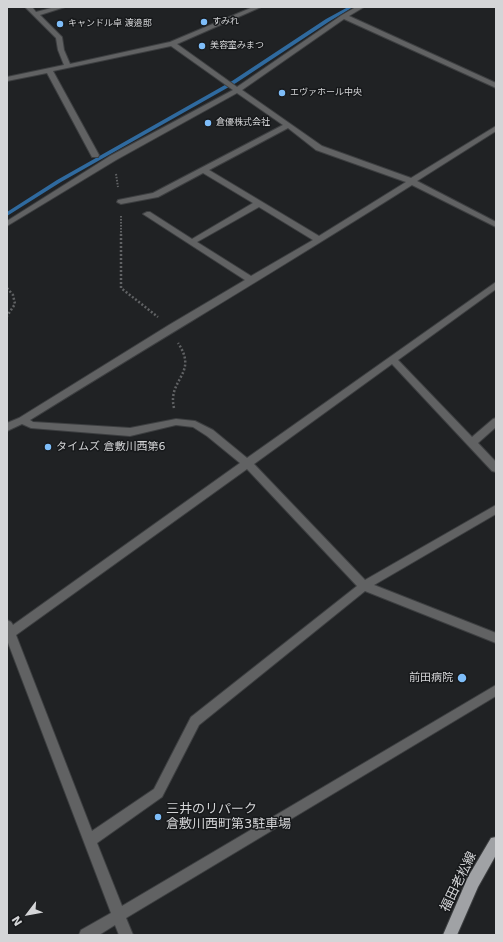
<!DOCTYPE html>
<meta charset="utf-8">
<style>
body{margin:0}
#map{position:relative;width:503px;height:942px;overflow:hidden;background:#202224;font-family:"DejaVu Sans",sans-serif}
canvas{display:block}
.frame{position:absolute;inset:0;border:8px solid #d4d5d7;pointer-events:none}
.north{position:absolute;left:8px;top:894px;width:40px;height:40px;-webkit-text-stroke:3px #17191b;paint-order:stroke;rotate:238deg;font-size:11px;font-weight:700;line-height:16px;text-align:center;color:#d4d5d7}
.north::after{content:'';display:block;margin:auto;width:14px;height:18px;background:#d4d5d7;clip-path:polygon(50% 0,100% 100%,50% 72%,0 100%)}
</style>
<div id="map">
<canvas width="503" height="942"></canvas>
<div class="frame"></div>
<div class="north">N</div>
</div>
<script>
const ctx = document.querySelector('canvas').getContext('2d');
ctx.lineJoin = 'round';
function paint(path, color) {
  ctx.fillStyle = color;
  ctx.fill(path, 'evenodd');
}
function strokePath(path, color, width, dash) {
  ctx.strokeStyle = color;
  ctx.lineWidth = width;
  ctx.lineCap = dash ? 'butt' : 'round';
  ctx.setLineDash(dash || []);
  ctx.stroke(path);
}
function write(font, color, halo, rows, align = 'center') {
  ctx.font = font + ' "DejaVu Sans","Noto Sans JP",sans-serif';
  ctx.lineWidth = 3;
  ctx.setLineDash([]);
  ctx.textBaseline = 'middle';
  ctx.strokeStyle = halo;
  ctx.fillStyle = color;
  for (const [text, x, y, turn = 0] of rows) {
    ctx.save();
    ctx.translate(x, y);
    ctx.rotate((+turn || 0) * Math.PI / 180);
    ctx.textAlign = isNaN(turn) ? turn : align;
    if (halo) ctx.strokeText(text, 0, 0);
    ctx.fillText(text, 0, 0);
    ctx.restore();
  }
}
paint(new Path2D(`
 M348 7H353L330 21 236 83 61 182 7 216V212L57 180 232 81 326 19Z`), '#2f6a9f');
const minor = new Path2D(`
 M25 7H32L36 12 55 7H65L40 15 62 37 64 50 70 64 170 42 253 7H261L177 44 237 87 342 15 356 7H364L349 16 496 83V88L494 87 344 19 242 90 322 146 411 178 496 126V131L417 181 496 222V227L412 185C286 265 157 341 30 420L33 422 130 428 176 419 195 421 213 430 247 458 496 282V289L398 360 472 437 493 419 496 418V427L478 443 496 462V472L492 471 392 364 254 464 365 580 496 505V514L374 585 496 633V643L365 591 199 725 162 797 97 843 122 906 496 685V696L126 918 133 935H119L115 925 99 935H79L81 930 111 913 7 640V620L11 622 13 625 240 463 207 436 193 427 176 425 130 436 31 428 22 424 7 431V423L19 418 169 325 245 280 143 214 147 212H150L192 239 253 203 203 173 158 197 121 204 117 202 118 200 153 193 283 125 237 93 116 160 7 226V221L110 156 233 90 171 46 53 71 99 155 98 157H92L47 73 7 81V77L64 65 58 50 56 38ZM288 128 316 150 406 182 319 236 209 170ZM259 207 313 240 251 276 197 242ZM247 469 357 586 191 717 154 789 92 831 16 635Z`);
const major = new Path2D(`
 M496 837V855L478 887 457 935H443L468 877 491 838Z`);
strokePath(minor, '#3d3f41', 2);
strokePath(major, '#3d3f41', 2);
strokePath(new Path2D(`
 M116 174 118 187
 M121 216V235`), '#606264', 2, [1.5, 1.5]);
strokePath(new Path2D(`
 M121 234V288L158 317
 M7 288 13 295 15 304 7 316
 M174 408C167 379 199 374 178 343`), '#606264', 2.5, [2, 2]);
paint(minor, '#616263');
paint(major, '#a0a2a5');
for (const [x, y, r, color] of [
 [204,22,4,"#7ebdf9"],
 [60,24,4,"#7ebdf9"],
 [202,46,4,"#7ebdf9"],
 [282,93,4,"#7ebdf9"],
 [208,123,4,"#7ebdf9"],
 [48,447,4,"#7ebdf9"],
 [462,678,5,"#7ebdf9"],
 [158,817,4,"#7ebdf9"]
]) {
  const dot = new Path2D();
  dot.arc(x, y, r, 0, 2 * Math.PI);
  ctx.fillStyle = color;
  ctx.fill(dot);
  strokePath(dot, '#17191b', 1.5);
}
write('9px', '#d4d5d7', '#17191b', [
 ["すみれ",212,22],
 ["キャンドル卓 渡邉邸",68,24],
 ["美容室みまつ",210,46],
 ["エヴァホール中央",290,93],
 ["倉優株式会社",216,123]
], 'left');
write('11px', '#d4d5d7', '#17191b', [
 ["タイムズ 倉敷川西第6",56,447],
 ["前田病院",453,678,"right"]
], 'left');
write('13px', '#d4d5d7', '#17191b', [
 ["三井のリパーク",166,810],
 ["倉敷川西町第3駐車場",166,825]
], 'left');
write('13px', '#d4d5d7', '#17191b', [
 ["福田老松線",459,882,-64]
]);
</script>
